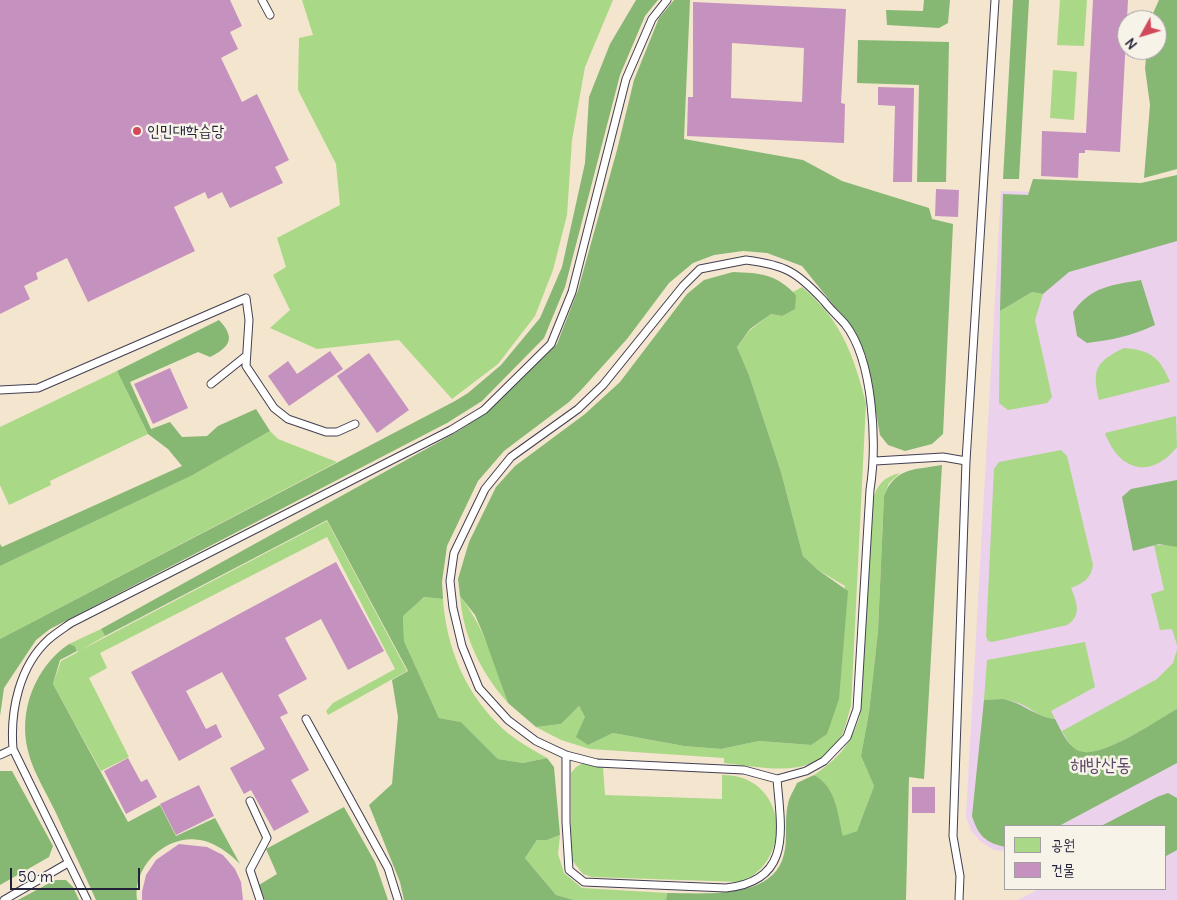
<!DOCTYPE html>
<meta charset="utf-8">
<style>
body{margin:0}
#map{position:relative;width:1177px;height:900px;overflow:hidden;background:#f4e5cf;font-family:Delius,"Poor Story",sans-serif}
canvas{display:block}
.legend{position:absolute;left:1004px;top:825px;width:162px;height:65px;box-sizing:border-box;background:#f7f3e8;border:1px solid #a29fa3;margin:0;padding:6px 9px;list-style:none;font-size:15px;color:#22223b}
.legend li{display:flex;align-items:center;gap:10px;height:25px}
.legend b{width:25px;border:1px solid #a29fa3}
.north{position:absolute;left:1117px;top:10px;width:50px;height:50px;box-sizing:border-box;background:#f7f3e8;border:1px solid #a29fa3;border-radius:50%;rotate:231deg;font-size:14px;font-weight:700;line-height:20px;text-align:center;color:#22223b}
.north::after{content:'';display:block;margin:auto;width:18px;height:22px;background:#d1495b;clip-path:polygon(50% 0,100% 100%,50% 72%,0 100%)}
.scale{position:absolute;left:10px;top:868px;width:130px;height:22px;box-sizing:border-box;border:2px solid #22223b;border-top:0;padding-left:6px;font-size:15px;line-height:18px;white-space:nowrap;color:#22223b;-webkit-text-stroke:4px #f7f3e8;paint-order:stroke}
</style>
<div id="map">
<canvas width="1177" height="900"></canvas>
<ul class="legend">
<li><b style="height:14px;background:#a9d886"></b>공원</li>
<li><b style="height:14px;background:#c591bf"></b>건물</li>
</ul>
<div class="north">N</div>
<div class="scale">50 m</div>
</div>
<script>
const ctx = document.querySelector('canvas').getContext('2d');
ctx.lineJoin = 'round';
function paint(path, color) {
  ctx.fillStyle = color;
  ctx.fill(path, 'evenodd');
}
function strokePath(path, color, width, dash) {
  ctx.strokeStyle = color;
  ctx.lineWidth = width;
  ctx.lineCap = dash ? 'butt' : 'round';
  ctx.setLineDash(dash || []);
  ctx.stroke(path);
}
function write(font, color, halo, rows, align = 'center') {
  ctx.font = font + ' Delius,"Poor Story",sans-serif';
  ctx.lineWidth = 5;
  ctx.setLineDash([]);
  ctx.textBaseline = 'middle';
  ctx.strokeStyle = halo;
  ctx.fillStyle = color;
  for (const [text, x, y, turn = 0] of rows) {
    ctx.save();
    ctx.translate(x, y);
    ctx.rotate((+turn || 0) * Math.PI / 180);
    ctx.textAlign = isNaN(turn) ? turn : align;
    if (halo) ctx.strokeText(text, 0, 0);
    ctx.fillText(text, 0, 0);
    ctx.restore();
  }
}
paint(new Path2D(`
 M1177 185V900H1018L1039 889H1166V826H1006V851L994 850 981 842 971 831 966 816 1001 191 1110 194Z`), '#ebd1eb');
paint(new Path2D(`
 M302 0H613L585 67 572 140 567 215 553 270 535 316 498 364 452 399 399 340 317 349 270 328 290 310 273 275 286 267 277 238 340 205 336 164 298 90 299 38 313 35Z
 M1060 0H1087L1084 46 1057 45Z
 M1053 70 1077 72 1074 120 1050 118Z
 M802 287C842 321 853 354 866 403L851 706C848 715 846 726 842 735 817 781 768 768 724 763V758L590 749 561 740 536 727 561 724 579 706 585 717 588 745 613 733 684 746 721 749 759 741 811 745 845 586 818 570 803 556 781 472 749 375 737 347 750 330 771 314 782 316 796 295 793 292Z
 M1032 292 1043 294 1035 320 1052 397 1047 403 1008 410 999 403 1000 311Z
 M1124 348C1150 350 1160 357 1170 382L1099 400C1092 370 1095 362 1124 348Z
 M117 371 148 434 50 481 51 485 9 505 0 485V427Z
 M1176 416 1177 447C1151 480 1119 471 1105 433Z
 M270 431 278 439 337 462 0 639V566L191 476Z
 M1061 450 1067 456 1093 565C1091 579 1083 583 1071 588 1077 602 1082 616 1067 625L992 642 988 641 986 636 994 469 999 462Z
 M900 473 889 483 884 496 878 631 869 712 861 756 874 786 857 831 843 837C838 815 836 787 814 775 840 757 850 745 860 716L873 500C876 485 885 476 900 473Z
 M327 521 407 671 328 715 326 711 333 703 395 669 327 537 100 653 107 668 89 678 129 757 101 771 53 684 61 661 78 652 75 646 69 644 101 629 105 636 79 651Z
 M1154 545H1173L1177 547V645L1172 629 1160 630 1151 594 1164 590Z
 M460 596C484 627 496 665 508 703 481 673 463 636 460 596Z
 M424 597 443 599C446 645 464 690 497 723 511 738 530 748 547 758L523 763 498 759 461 722 439 718 404 641 403 615Z
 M1085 642 1095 687 1051 711 1055 719C1039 717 1039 714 1027 707 1013 699 998 699 984 700L987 660Z
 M1177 650V709C1158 720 1096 763 1076 750 1070 746 1066 737 1062 731L1157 679 1173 663Z
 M583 763 603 768 605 795 722 799V775C785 774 796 857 742 882L592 877 583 874 571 859V773L576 767Z
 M560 835 558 854 564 873 582 888 667 893 666 900H574L556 895 525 858 537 840H547Z`), '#a9d886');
paint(new Path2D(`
 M636 0H658L645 16 620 75 565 287 544 338 482 401 447 423 50 629 36 640 4 688 0 716V639L455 401 468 393 501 365 540 318 562 267 585 163 589 97 610 44Z
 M674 0H690L684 139 803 160 842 181 929 208 932 219 953 224 943 434 932 444 905 451 888 445 880 435 866 356 856 333 802 266 767 253 743 251 714 255 693 263 669 283 627 339 582 389 569 402 504 451 478 481 447 546 442 582 443 599 424 597 403 616 404 641 439 718 461 722 498 759 523 763 547 758 554 767 560 835 547 840H537L525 858 556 895 574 900H404L400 882 369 805 392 784 398 717 392 680 408 671 327 520 105 636 101 629 455 433 485 414 557 344 578 290 617 150 634 80 659 18Z
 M924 0H950L948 23 939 28 887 25 886 10 923 11Z
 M1013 0H1029L1019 179H1003Z
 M1159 0H1177V169L1144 178 1150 105 1145 68 1147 50H1157V20H1150Z
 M858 40 949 42 946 182H917L919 85 857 83Z
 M1177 175V241L1069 272 1043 294 1032 292 1000 311 1003 194 1028 195 1033 179 1141 183Z
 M733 272C761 273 776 274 796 295L795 309 782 316 771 314 750 329 737 347 749 375 781 472 803 556 818 570 848 591 839 699 827 734 811 745 759 741 721 749 684 746 613 733 588 745 576 737 585 717 579 706 561 724 536 727 508 703 484 636 475 615 460 596 458 579 469 542 496 487 515 466 585 414 620 382 687 294 704 280Z
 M1141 280 1155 325C1132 336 1111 340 1087 343L1077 336 1073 312C1092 286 1112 285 1141 280Z
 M219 320C236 338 230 347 210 357L198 352 130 382 151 429 170 422 182 437 207 436 218 426 256 409 270 431 191 476 0 566V544L2 547 182 466 168 449 148 434 117 371Z
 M942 465 924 779 909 777 906 900H666L667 893C705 893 774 900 784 854 788 838 784 820 788 804 789 797 794 790 797 783L814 775C836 786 838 815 843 836L857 831 874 786 861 756 869 712 878 631 884 496C895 467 915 470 942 465Z
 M1177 480V547L1159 544 1133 551 1122 497 1131 489Z
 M69 644 75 646 77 651 60 660 53 684 128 822 160 805 176 836 215 818 240 864C230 854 221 847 208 842 172 829 132 863 137 900H96C83 871 69 842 56 813 47 794 33 772 28 751 18 711 35 667 69 644Z
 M1002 699C1022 702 1035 717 1055 719 1060 728 1067 745 1077 750 1098 762 1157 720 1177 709V763L1059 826H1006V847C985 843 978 835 972 816L984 700Z
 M0 771H12L53 846 49 857 0 885Z
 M1168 793 1177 798V850L1166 856V826H1101L1157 797Z
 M344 807 375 862 388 900H265L259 885 277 874 266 849Z
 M55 880H66L73 887 79 900H18Z`), '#86b873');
paint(new Path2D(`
 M0 0H230L242 26 230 32 238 49 221 58 242 102 257 94 289 160 275 167 283 183 230 208 222 192 208 199 205 192 174 207 195 251 88 302 67 258 36 273 38 279 24 286 30 299 0 314Z
 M1093 0H1128L1120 152 1085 150V153H1079L1078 178 1041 176 1042 131 1086 133Z
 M693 2 846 9 841 103 845 104 844 143 687 136 688 97H693ZM732 43 804 48 802 102 731 98Z
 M878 87 914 88 912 182H893L895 106 878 105Z
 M936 189 959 190 958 217 935 216Z
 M330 351 343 369 289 406 268 376 288 361 297 374Z
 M369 353 409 410 377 433 337 376Z
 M170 368 188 408 153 424 134 384Z
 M336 562 384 651 348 670 321 619 285 638 307 679 278 695 288 713 280 717 309 770 291 780 309 812 274 831 251 790 244 794 230 768 265 749 222 672 186 691 206 729 216 724 222 737 179 761 131 672Z
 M128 758 141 782 147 779 157 797 126 814 104 771Z
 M199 785 214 816 176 835 160 804Z
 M912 787H935V813H912Z
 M179 844 207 847 223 855 235 869 241 882 243 900H142V892L146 875 156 860Z`), '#c591bf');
const lane = new Path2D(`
 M262 0 270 15
 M746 260C786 265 797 272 824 301 830 309 838 316 845 324 874 361 877 445 870 490L857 709 847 737 824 761 806 771 777 779 744 770 597 763 566 755 536 741 508 720 479 688 462 646 453 608 450 581 454 553 485 489 511 457 578 409 603 385 683 286 700 269Z
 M211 384 246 356
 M0 390 38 388 246 298 249 320 246 366 274 408 288 419 326 432H337L355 424
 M875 461 943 457 966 461
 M306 719 388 868 398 900
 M0 755 13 749
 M566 755V822L569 870 584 882 726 888C793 881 781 829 777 779
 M250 801 267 838 250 870 260 900
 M4 900 68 863
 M87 900 13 749C10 711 19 666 49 639 56 633 64 628 71 623L451 430 484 410 551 344 572 292 626 79 652 19 667 0
 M959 900 960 876 953 836 966 461 995 0`);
strokePath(lane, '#423f51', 9);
strokePath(lane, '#fff', 7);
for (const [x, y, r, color] of [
 [137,131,5,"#d1495b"]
]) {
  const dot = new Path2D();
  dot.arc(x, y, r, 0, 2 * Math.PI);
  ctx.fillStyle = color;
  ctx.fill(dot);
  strokePath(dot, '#f7f3e8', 2);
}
write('16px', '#22223b', '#f7f3e8', [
 ["인민대학습당",147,131]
], 'left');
write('19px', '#5b4969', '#f7f3e8', [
 ["해방산동",1101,766]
]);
</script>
